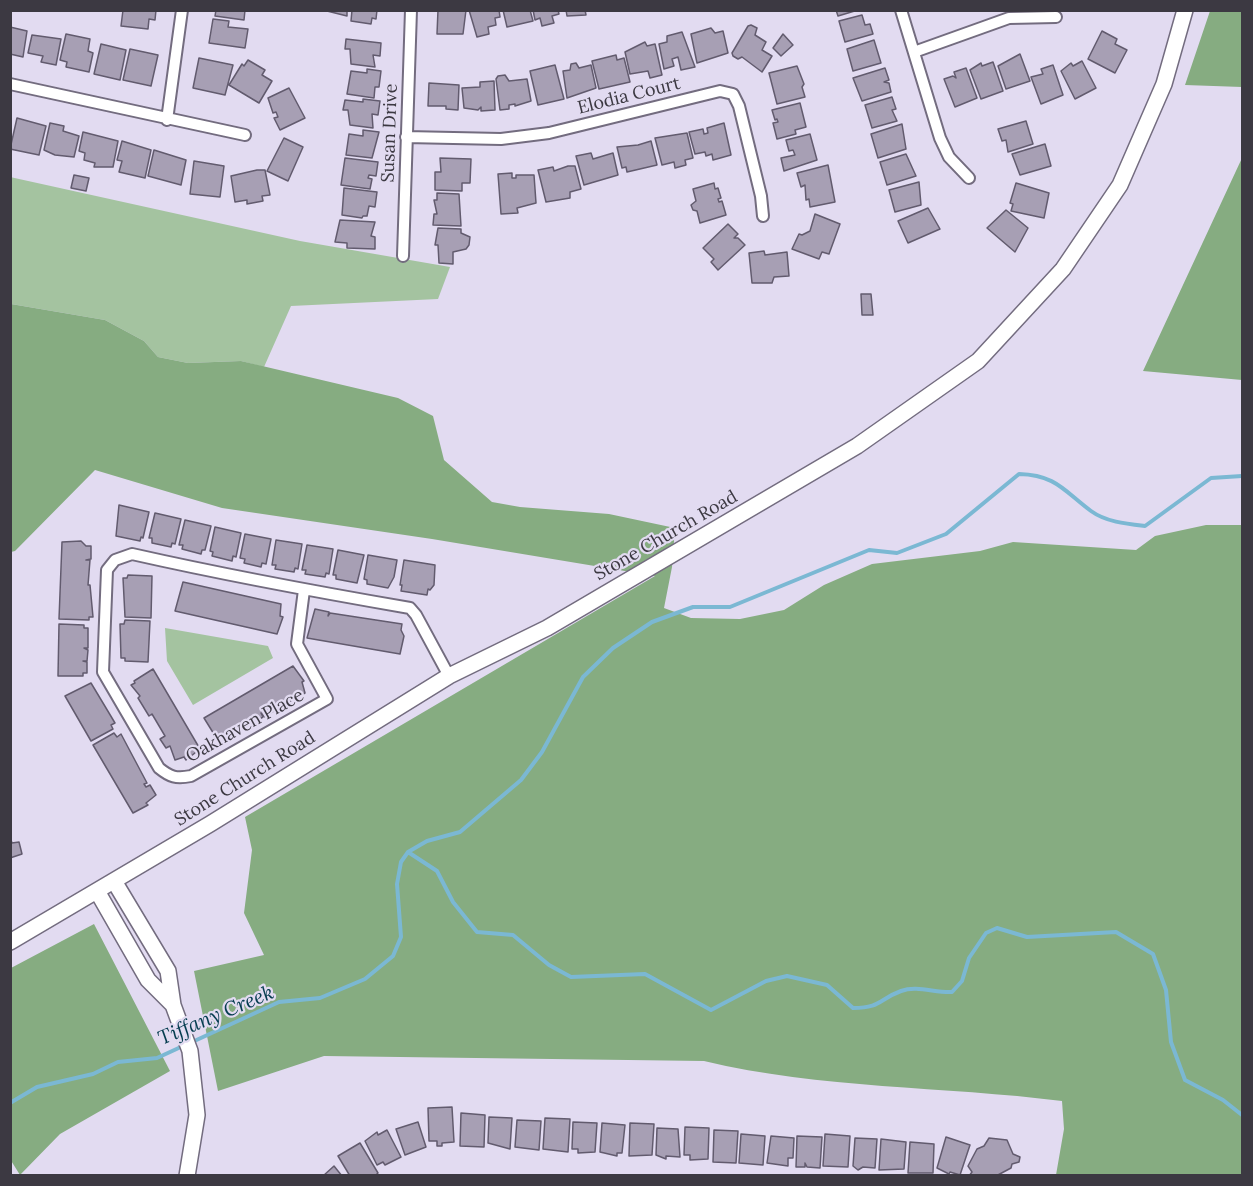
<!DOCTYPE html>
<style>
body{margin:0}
#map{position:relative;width:1253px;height:1186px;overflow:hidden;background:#e2dbf1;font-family:Lora,serif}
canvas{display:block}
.frame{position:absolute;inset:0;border:12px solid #3c3942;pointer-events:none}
</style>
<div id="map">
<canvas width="1253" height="1186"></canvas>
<div class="frame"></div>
</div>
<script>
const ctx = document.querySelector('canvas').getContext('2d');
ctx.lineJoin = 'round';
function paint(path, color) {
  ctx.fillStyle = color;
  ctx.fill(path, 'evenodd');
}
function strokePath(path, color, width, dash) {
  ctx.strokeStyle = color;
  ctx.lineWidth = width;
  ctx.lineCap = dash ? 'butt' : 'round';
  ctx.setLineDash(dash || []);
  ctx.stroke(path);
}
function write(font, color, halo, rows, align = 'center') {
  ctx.font = font + ' Lora,serif';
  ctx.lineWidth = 4.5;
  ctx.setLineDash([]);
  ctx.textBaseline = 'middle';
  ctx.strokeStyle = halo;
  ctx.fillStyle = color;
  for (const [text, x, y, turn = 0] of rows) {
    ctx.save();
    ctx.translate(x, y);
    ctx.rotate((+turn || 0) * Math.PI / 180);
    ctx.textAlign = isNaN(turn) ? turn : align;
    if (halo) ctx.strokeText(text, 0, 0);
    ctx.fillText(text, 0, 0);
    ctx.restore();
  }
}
paint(new Path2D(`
 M10 177 300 241 450 267 438 299 291 306 264 367 241 361 188 363 158 357 144 341 105 320 11 304Z
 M165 628 268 646 273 658 193 705 167 661Z`), '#a4c3a0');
paint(new Path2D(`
 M1210 11H1242V87L1185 85Z
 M1242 158V380L1143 371Z
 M11 304 105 320 144 341 158 357 188 363 241 361 398 398 433 416 444 460 492 502 520 507 609 514 675 528 672 567 664 608 691 618 740 619 784 610 824 585 872 564 980 551 1013 542 1136 550 1155 536 1206 525H1242V1175H1056L1064 1129 1062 1101C943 1086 821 1089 704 1061L324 1056 218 1091 194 971 264 955 244 913 252 850 245 817 655 576 432 539 222 508 95 470 15 551 11 552Z
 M94 924 170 1071 60 1134 20 1175 10 1159 11 968Z`), '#86ac81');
strokePath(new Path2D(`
 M408 852 437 871 453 902 477 932 513 935 549 965 571 977 645 974 711 1010 766 981 787 976 827 985 853 1008C881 1008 879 999 901 991 917 985 935 993 952 992L962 981 969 958 986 933 997 928 1027 937 1116 932 1153 954 1166 990 1171 1042 1185 1080 1223 1100 1242 1115
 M190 1043 279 1002 320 998 365 979 393 956 401 937 397 884 401 862 408 852 427 841 460 832 521 780 542 752 583 677 613 648 652 622 693 607H730L869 550 897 553 946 534 1019 474C1056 475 1064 491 1091 511 1106 522 1127 524 1145 526L1211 478 1242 476
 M10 1103 37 1087 93 1074 118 1062 157 1058 183 1046`), '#7bb8d3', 4);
const building = new Path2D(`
 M123 10H156L155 20 149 19 148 29 121 26Z
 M216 10H245L244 20 215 16Z
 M323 10H347V16Z
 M352 10H377L376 19 372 18 371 24 351 21Z
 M438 10H466L463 34H437Z
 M469 10H499L500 17 495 18 496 25 488 27 489 34 477 37Z
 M503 10H530L533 21 507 27Z
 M533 10H558L559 14 552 16 554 23 542 26 540 18 535 20Z
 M566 10H585L586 15 567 16Z
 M836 10H858L838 16Z
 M862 15 865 25 870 24 873 34 845 42 839 21Z
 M213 19 229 21 228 27 248 29 245 48 209 43Z
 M751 25 757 28 755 35 766 42 762 50 772 56 762 72 742 57 738 59 733 56 732 53 748 26Z
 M10 27 27 31 23 57 10 54Z
 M711 28 715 33 723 31 728 53 697 63 691 34Z
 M1102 31 1117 39 1115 44 1127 50 1115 73 1088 59Z
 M682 32 695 67 681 70 678 57 672 59 674 66 664 69 659 44 667 42V36Z
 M66 34 90 39 88 51 93 53 89 72 66 67 67 62 60 60Z
 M783 34 793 45 781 56 773 48Z
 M32 35 61 39 56 65 41 62 43 56 28 53Z
 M346 39 381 43 380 56 373 55 375 67 351 64 350 49H345Z
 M874 40 881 63 853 71 847 49Z
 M645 42 647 46 655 44 662 75 650 78 648 71 630 74 625 52Z
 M101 44 126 50 120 80 94 74Z
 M130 49 158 55 151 86 123 80Z
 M1020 54 1030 81 1006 89 998 66Z
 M616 55 617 60 624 58 630 82 599 89 592 61Z
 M199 58 233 65 225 95 193 88Z
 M248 60 265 70 262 75 272 81 259 103 229 85 242 64 244 66Z
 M1082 61 1096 88 1075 99 1061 71 1071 63 1073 66Z
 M993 62 1003 91 981 99 970 70 981 63 982 66Z
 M576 63 579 68 591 65 596 88 567 98 563 71 570 70 571 64Z
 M555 65 564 99 538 105 530 71Z
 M1053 65 1063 95 1041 104 1031 77 1043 74 1041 69Z
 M797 66 804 84 802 87 805 97 777 104 769 73Z
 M885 68 889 80 884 82 889 83 891 92 862 101 853 78Z
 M966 68 977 98 955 107 944 79 953 76 956 78 954 72Z
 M367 69 381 71 379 87H375L374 98 347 94 351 71 367 73Z
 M505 75 509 81 527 79 531 101 515 106V104L509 105V109L500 110 496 79 498 76Z
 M494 81 495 110 481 111V107L478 110 464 108 462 88 480 87V82Z
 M429 83 459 85 458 110 446 109V106H428Z
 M289 88 305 118 280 130 274 118 278 117 276 112 273 113 268 98Z
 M892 97 896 109 892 110 897 121 872 128 865 105Z
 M363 99 380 101 378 115 372 114 373 128 350 125 348 110H343L345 100 363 102Z
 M800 103 806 127 795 130 796 134 777 139 773 123 778 122 777 119 775 120 772 110Z
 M17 118 46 126 39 155 10 149Z
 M1026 121 1033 144 1008 152 1006 140 1002 141 998 129Z
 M50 123 64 126 63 131 79 136 74 157 55 155 44 150Z
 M724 123 731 155 713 160 712 154 706 156 705 152 695 154 689 132 703 129 704 134 708 133 707 128Z
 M902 124 906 149 878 158 871 134Z
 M363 130 379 132 372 158 346 155 349 134 363 136Z
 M83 132 118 141 113 167H94L95 163 84 160 85 153 79 151Z
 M687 133 693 158 685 160 686 165 675 168 674 162 662 165 655 138Z
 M810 134 817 160 784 171 781 158 795 155 793 150 789 151 786 140Z
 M284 138 303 147 288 181 267 171Z
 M122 141 151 150 145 178 119 172 122 161 117 160Z
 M651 141 657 165 627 172 626 167 622 168 617 147 638 145Z
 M1045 144 1051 166 1020 175 1012 154Z
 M154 150 186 160 181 185 148 176Z
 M591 153 593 159 613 153 618 175 584 185 576 156Z
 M906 154 916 176 887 185 880 162Z
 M345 158 378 162 376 176 369 175 368 178 372 179 370 189 341 185Z
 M440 158 471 159 470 183H462V191L435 190V172H441Z
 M194 161 224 166 220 197 190 194Z
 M828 165 835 202 810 207 809 199 806 200 805 185 801 187 797 173Z
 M568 166H575L581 189 570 192V198L546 202 538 170 553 167 554 171Z
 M257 170H265L270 195 262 196 263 201 247 204V200L235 202 231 176Z
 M512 173V178H516V175H534L536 203 517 208 518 213 501 214 498 174Z
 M74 175 89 178 86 191 71 188Z
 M919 182 921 205 895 212 889 190Z
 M714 183 715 189 718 188 721 198 718 199 719 202 722 201 726 215 700 223 697 211 693 210 691 205 696 201 693 189Z
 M1016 183 1049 193 1044 218 1011 211 1013 204 1010 203Z
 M344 188 377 192 375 207 369 206 367 216H363L362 218 342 215Z
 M437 193 459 194 461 226 433 225 434 214H437L434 200H437Z
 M928 208 940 229 908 243 898 221Z
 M1006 210 1028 228 1015 252 987 228Z
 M815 214 840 224 829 254 822 252 819 259 792 249 799 234 802 235 810 231Z
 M340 220 375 222 371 236 375 237V249L347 248V243L335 242Z
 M728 224 738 234 734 238H738L745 245 718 270 711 262 714 259 703 248Z
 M438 228 461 229V233L470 237 469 245 466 249 453 252V264L439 263 438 245H435Z
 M764 251 765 255 787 252 789 276 774 277 772 283H752L749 253Z
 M861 294H871L873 315H862Z
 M119 505 149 512 143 538 141 537 140 541 116 536Z
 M155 513 181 519 175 544 172 543 171 547 152 543V538H149Z
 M185 520 211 526 205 550H202L201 554 182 549 183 545H179Z
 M215 527 241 533 236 557 233 556 232 561 212 556 213 552 210 551Z
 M245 534 271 539 266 564 262 563 261 567 244 563 245 559 240 558Z
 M276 540 302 544 298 569 295 568 294 572 275 569 276 565H272Z
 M81 541 86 546H91V559L86 560H90L88 585H90L93 617H89V620L59 619 62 542Z
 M307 545 333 549 329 574 326 573 325 577 305 574 306 570H302Z
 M338 550 364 555 357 583 336 579V575H333Z
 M368 555 397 560 394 577 388 588 367 584V580L364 579Z
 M404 560 435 565 434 585 430 590 428 589 427 595 401 591 402 585H400Z
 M128 575 152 576 151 618 125 617 123 578H127Z
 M183 582 281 604 280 616 283 617 277 634 175 611Z
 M315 609 329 612 328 616 330 613 402 624 401 630 404 636 400 654 307 638Z
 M125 620 150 621 148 662 125 661V658H121L120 624H124Z
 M59 624 84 625V628H88V648H84L88 650 87 661H83L87 662V673H83V676H58Z
 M293 666 304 681 302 682 305 693 294 699 292 696V700L275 710 271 707 274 711 265 717 261 713 263 717 253 723 251 719V724L243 729 241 725 242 730 222 742 220 738 217 739 204 718Z
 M153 669 200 749 186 760 184 757 175 760 170 746 166 748 160 739 165 736 152 714 149 716 138 698 140 696 131 685 135 683 134 681Z
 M91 683 115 723 111 725 113 729 91 741 65 696Z
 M114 733 117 737 121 734 147 783 144 784 146 787 150 785 156 795 146 803 148 805 133 813 93 745Z
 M10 837 12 843 19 842 22 854 10 858Z
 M452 1107 454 1142 442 1143V1146H437V1141H429L428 1108Z
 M461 1113 485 1115 484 1147 460 1146Z
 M489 1117 512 1118 510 1149 488 1143Z
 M545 1118 570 1119 568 1152 543 1149Z
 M517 1120 541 1121 539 1150 515 1147Z
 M418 1122 426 1147 405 1155 396 1129Z
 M573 1122 597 1123 595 1152 578 1153V1149H572Z
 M602 1123 625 1125 622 1153H617V1156L600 1152Z
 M630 1123 654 1124 652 1155 629 1156Z
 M685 1127 709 1128 708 1159 690 1160V1155H684Z
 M657 1128 678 1129 680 1157 666 1156V1159L656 1155Z
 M387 1130 401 1157 385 1165 383 1162 377 1165 365 1141 377 1132 378 1135Z
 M714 1130 738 1131 736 1163 713 1162Z
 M741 1134 765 1136 763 1165 739 1163Z
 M825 1134 850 1136 848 1167 823 1166Z
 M771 1136 794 1138 793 1158H788V1166L767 1163Z
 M797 1136 822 1137 820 1168 807 1167 805 1163V1167H796Z
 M946 1137 970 1145 960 1175 950 1172 949 1174 937 1168Z
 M855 1138 877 1139 875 1168 863 1167 858 1170 853 1166Z
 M989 1138 1007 1140 1013 1154 1020 1157 1019 1162 1012 1164 1011 1168 996 1176H969L972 1172 968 1166 977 1149 984 1146Z
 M881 1139 906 1142 904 1169 879 1170Z
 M910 1142 934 1144 933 1173H908Z
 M360 1143 378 1173 375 1176H350L338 1156Z
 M334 1166 342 1176H323Z`);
paint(building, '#a79fb4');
strokePath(building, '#625b6e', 1.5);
const street = new Path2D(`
 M901 10 940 138 949 157 969 178
 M914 52 1009 18 1056 17
 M10 84 245 135
 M167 120 182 10
 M406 137 501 139 549 133 720 91 733 94 739 106 761 196 763 216
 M403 256 411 10
 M304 590 297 644 327 699 191 776C176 779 170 777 159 768L103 672 107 570 115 560 132 554C225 575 317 592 410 608L416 615 449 676`);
const secondary = new Path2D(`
 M114 881 168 971 173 1005 190 1051 197 1115 187 1176
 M97 891 148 980 173 1005
 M10 942 210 824 449 676 547 628 857 446 978 361 1063 269 1120 185 1164 84 1185 10`);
strokePath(street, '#736c7f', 14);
strokePath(secondary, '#736c7f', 18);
strokePath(street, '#fff', 10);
strokePath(secondary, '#fff', 15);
write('18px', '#3c3942', '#e2dbf1', [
 ["Elodia Court",629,96,-14],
 ["Susan Drive",390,133,-88],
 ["Stone Church Road",666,536,-30],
 ["Oakhaven Place",245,726,-29],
 ["Stone Church Road",245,779,-32]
]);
write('italic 20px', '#053c4f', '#e2dbf1', [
 ["Tiffany Creek",216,1016,-23]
]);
</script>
